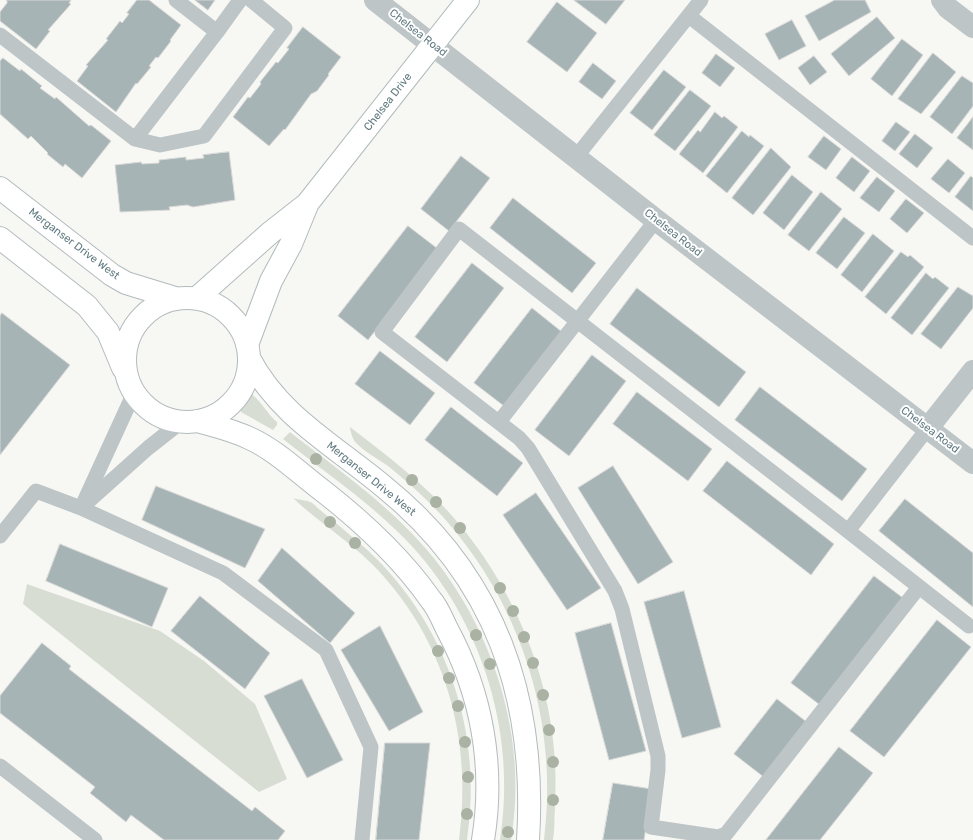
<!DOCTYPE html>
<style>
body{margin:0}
canvas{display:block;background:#f7f7f4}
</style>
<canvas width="973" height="840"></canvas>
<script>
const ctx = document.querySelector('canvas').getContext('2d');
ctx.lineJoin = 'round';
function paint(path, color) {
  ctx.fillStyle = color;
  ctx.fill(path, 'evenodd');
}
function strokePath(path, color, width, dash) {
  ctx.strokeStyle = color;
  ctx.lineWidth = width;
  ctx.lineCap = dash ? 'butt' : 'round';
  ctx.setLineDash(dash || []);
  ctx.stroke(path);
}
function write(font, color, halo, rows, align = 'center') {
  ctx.font = font + ' Rubik,sans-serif';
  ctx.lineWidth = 4;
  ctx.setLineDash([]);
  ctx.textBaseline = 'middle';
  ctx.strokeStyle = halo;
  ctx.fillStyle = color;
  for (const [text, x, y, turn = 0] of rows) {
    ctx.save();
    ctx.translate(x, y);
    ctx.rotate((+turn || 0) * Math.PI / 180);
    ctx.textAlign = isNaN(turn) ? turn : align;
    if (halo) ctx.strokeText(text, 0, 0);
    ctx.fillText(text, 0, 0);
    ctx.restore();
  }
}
paint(new Path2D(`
 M249 393C258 396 268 415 277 422V425L273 430 241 412 240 409Z
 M350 427C386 455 424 483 454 518 522 597 562 702 555 807 554 818 555 829 553 840H544C558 732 527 622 459 536 439 510 414 487 388 466 378 459 365 452 356 443 353 440 350 431 350 427Z
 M290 432C337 469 388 504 427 550 493 627 529 739 511 840H500C518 730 479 610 398 532 363 498 321 469 283 439Z
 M293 498C298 500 306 500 310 502 314 503 317 508 320 510 330 518 340 526 350 535 441 608 485 725 467 840H459C473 738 445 638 372 564 348 540 318 522 293 498Z
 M27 584 160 631 204 661 255 704 287 779 259 792 23 604Z`), '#d8ddd3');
const building = new Path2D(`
 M7 0H71L69 3 71 4 48 30 50 31 36 49 0 21V12L7 3Z
 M137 0H149L181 25 170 40 171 41 158 58 156 57 149 66 151 67 137 84 136 83 116 112 77 81 88 66 86 65 108 40 106 39 120 21 122 23 129 14 127 13Z
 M195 0H215L208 10Z
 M574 0H625L606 24Z
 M835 0H865L871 12 819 41 805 16Z
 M557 2 597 33 567 72 527 42Z
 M877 17 895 38 849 76 831 54Z
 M792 20 806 46 779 60 765 34Z
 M303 27 341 57 328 74 329 75 317 91 311 94 285 130 284 129 269 146 233 117 248 97 250 98 261 84 260 82 276 62 278 63 289 49 287 48Z
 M902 39 923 55 892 96 871 79Z
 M933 53 956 72 921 114 898 99Z
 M716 54 735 68 720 87 702 73Z
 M814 56 827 72 810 85 798 68Z
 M3 58 20 71 21 69 42 86 40 88 55 99 56 97 89 126 91 125 111 141 82 178 65 164 63 167 47 154 48 153 31 136 28 139 0 114V61Z
 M593 63 616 81 602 99 579 82Z
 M664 70 686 87 652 130 630 113Z
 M962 76 973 83V106L952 134 930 117Z
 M690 90 711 106 675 151 654 135Z
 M715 112 722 118 724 116 738 127 703 173 679 154 698 130 700 132Z
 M973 117V150L957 138Z
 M896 122 910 132 895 151 882 141Z
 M742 131 749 137 750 135 764 146 727 193 706 176Z
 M915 134 933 148 917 168 899 154Z
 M824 136 841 149 826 170 808 157Z
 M771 148 791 167 753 215 732 198Z
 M229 152 235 200 193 207 187 205 169 207 170 210 120 212 115 165 141 162 142 164 159 163V160L186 157V160L204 158 203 155Z
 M461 156 490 178 449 231 421 209Z
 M852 157 870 171 854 192 836 178Z
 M948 159 965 173 949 193 931 179Z
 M792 175 813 192 784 230 763 213Z
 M971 176 973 178V211L955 197Z
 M877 177 895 191 879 212 860 198Z
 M821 192 842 209 809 251 788 235Z
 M513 198 596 263 572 293 490 228Z
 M906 199 924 213 907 233 890 219Z
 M844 217 865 233 837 269 816 253Z
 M408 226 438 249 368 340 338 316Z
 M873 234 894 251 862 292 841 275Z
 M901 252 908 257 910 255 924 267 886 314 865 297Z
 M472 263 504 288 447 362 415 337Z
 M926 273 933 279 935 277 949 288 912 335 891 318Z
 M958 287 973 296V308L941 349 921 334Z
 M637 288 746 372 719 407 610 324Z
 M532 308 562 332 504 406 474 383Z
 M2 313 70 365 0 455V316Z
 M380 351 435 393 410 425 355 384Z
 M592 355 626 381 569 456 535 430Z
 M760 387 867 469 842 501 735 420Z
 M637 392 712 449 688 481 613 424Z
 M451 407 523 463 497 496 425 440Z
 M727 461 834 544 811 575 703 491Z
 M613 466 673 562 638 584 578 488Z
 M156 486 265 529 245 568 142 520Z
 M536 493 601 588 567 610 503 515Z
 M905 499 973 553V607L879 531Z
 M60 544 168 588 152 627 46 581Z
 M282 548 355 613 330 643 258 581Z
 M874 576 907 601 824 708 791 683Z
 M684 591 721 727 682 738 644 602Z
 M200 596 270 653 245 689 171 631Z
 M937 620 971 647 884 757 850 731Z
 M611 623 646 751 609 760 575 633Z
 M380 626 423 712 389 731 341 650Z
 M42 643 71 666 69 669 252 811 255 807 285 831 278 840H164L131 815 126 822 90 793 95 787 0 713V696Z
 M302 679 343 760 307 778 264 696Z
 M777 699 808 723 765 778 734 754Z
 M385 743H430L419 840H376Z
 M839 747 873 773 820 840H766Z
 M613 783 652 789 644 840H603Z`);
paint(building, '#a6b4b6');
strokePath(building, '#d9d8d7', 1);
const secondary = new Path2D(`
 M0 188 112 275 126 283 175 298
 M0 238 87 306 108 332 123 368
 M197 298 270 233 307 204 468 0
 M125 360a62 62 0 1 1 124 0a62 62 0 1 1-124 0Z
 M247 345 271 281 291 244 307 205
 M249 358C279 416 334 445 383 486 496 577 537 698 528 840
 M197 421C215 426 232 430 249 438 276 450 299 473 323 491 364 523 401 557 431 600 438 608 442 619 447 629 482 694 495 767 483 840`);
strokePath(secondary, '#b2bbbe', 24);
strokePath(new Path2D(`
 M689 16 973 238
 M217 32 240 0
 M0 35 135 139 160 145 204 136 285 28 251 0
 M135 139 217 32 176 0
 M576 157 701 0
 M499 422 656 220
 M84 502 134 393
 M81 508 148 448 181 422
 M848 531 969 626
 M0 536 36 491 81 508 223 573 326 650 371 747 362 840
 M919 587 726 834 718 837 651 827 658 770V756L622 609 615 591 528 448 519 438 382 332 459 229 848 531 928 428
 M0 766 95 840`), '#bdc5c7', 15);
strokePath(new Path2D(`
 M375 0 656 220 973 463
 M942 0 948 8 973 27
 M928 428 973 371`), '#bdc5c7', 22);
strokePath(secondary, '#fff', 22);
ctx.fillStyle = '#a9b2a3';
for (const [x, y] of [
 [316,459],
 [412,480],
 [436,502],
 [330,522],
 [460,528],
 [355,543],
 [500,588],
 [513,611],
 [476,635],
 [524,637],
 [438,651],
 [533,663],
 [490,664],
 [449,678],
 [543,695],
 [458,706],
 [549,730],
 [465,742],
 [553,762],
 [468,777],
 [553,800],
 [467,814],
 [508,832]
]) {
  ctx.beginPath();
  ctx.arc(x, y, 6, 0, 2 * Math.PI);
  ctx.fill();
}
write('11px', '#607a81', '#fff', [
 ["Chelsea Road",418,33,38],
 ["Chelsea Drive",388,102,-52],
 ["Chelsea Road",673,233,38],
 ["Merganser Drive West",74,244,37],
 ["Chelsea Road",930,430,37],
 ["Merganser Drive West",371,479,39]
]);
</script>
